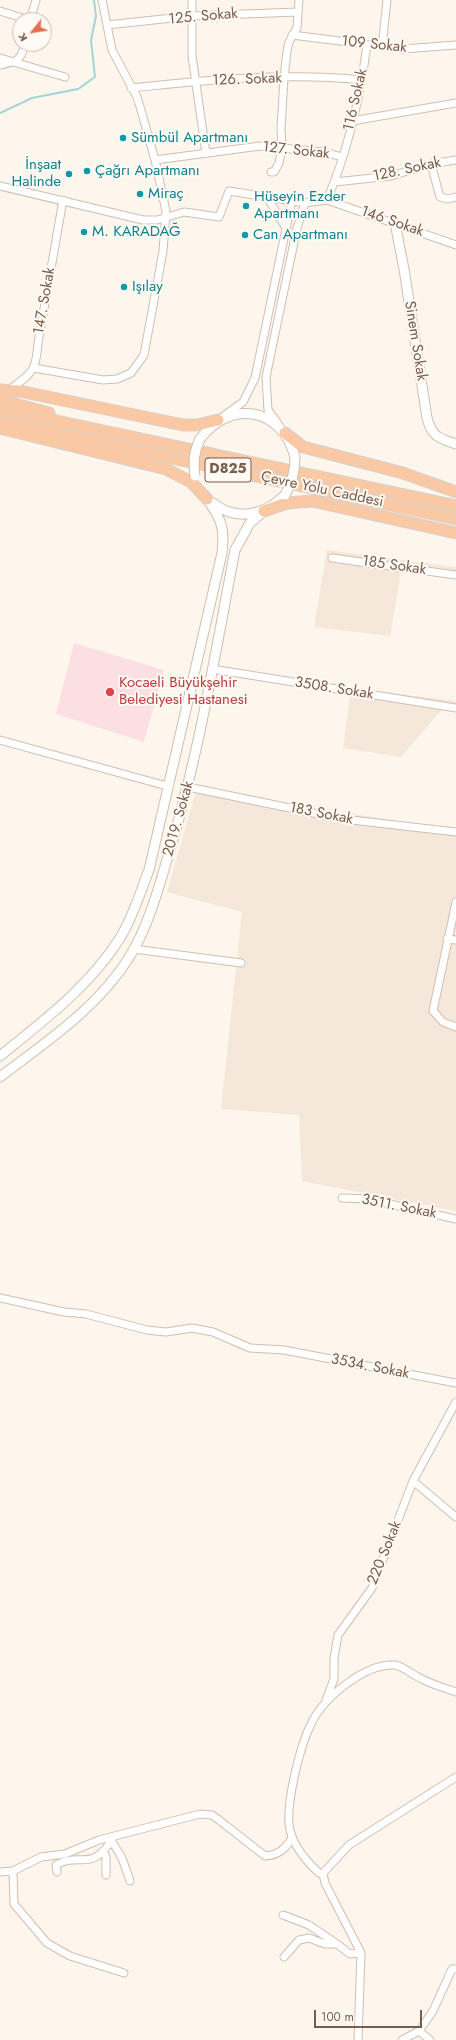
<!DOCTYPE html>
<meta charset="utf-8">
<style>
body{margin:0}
#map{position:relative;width:456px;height:2040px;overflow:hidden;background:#fdf6ec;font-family:Jost,sans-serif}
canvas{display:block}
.north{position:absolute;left:12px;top:12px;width:40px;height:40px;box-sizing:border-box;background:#fffaf3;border:1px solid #cabbb1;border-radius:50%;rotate:240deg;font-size:11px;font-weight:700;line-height:16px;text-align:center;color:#7a5c4d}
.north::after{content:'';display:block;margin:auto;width:14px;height:18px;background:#e76f51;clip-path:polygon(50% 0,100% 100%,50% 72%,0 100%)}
.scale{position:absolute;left:314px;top:2010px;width:108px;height:18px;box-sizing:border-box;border:2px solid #7a5c4d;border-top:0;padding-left:5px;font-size:12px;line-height:14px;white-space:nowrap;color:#7a5c4d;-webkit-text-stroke:3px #fffaf3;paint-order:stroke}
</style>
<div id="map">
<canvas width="456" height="2040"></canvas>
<div class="north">K</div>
<div class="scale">100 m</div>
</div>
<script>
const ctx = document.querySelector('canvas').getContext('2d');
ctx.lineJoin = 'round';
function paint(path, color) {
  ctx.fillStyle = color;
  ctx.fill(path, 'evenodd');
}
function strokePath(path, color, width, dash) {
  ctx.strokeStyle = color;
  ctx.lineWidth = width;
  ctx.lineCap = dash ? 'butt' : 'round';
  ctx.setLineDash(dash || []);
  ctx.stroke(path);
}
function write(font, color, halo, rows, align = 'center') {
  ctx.font = font + ' Jost,sans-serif';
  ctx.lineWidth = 4;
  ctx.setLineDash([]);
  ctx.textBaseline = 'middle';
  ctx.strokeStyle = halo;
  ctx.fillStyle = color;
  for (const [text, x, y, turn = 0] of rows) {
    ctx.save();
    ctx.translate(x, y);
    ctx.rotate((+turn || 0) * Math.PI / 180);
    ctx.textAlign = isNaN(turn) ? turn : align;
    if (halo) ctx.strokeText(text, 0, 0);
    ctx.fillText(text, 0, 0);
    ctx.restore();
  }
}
paint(new Path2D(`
 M327 550 456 567V576L402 567 390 636 314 627Z
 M351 688 456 701V710L444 707 401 757 343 748Z
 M196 790 456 830V1211L302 1181 299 1115 221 1109 242 912 167 892Z`), '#f5e8da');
paint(new Path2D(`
 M74 643 164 670 144 742 56 714Z`), '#fbdfe3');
strokePath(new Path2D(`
 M0 113 32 98 78 89 95 77 91 40 96 16 94 0`), '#a5d3da', 2);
const minor = new Path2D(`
 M192 0V56L206 153
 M0 11 29 20
 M30 20 36 0
 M107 25 191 16 298 12
 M292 35 403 49 456 45
 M382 47 387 0
 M0 58 65 77
 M0 65C16 62 21 61 25 44
 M131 88C205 80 288 72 362 80
 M352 121 456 103
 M155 160 260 146 324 152 342 157
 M431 164 440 197 448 199 456 197
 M271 172H274L279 163 282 147 281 129 284 78 287 51 289 42 297 28 299 0
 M335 182 391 176 431 164 456 160
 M0 186 143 220H157L184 212 219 217 229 191 305 203 327 200 456 245
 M266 195 286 228
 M327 200C348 151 360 97 367 45
 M34 368 103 380 117 379 131 373 144 355 163 251 166 211 155 160 141 110 137 97 112 50 102 0
 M9 390C32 373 36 372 38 343L63 200
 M221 418 243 402 255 378 292 200
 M279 425 268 410 266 377 297 228 305 203
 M332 558 456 575
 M212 669 456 708
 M0 740 167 786
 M188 787 343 819 456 832
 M456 902 433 1011 443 1022 456 1027
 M447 939 456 940
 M134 949 241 963
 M342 1198 368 1199 456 1219
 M0 1298 64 1312 86 1314 147 1330 166 1332 192 1328 213 1332 250 1348 284 1350 456 1383
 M413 1481 456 1517
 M326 1700 334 1679V1658L338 1635 372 1588 413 1481 456 1402
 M111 1840 122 1858 130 1881
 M103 1851 106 1857V1875
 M13 1871 14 1904 47 1943 70 1956 124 1973
 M0 1872 13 1871 41 1857 65 1854 99 1840 200 1814 212 1815 219 1820 265 1856C279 1855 285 1849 292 1838
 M57 1872 56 1865C80 1851 91 1874 113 1838
 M323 1873H319C305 1860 291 1844 289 1824 287 1799 300 1746 311 1724 323 1698 365 1663 395 1665 403 1666 414 1676 422 1679 433 1685 445 1688 456 1692
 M283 1915 309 1925 337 1944
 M284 1957 299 1940 309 1938 325 1944H337L350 1954 361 1953
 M419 2031 433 2011 452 1969H456
 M358 2040 361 1953 325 1883 323 1873 349 1845 456 1777
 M402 2040 419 2031 430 2040`);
const tertiary = new Path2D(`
 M395 223 404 269 427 418C432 437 439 438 456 444
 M200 439C231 398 282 408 295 457
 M213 503C237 522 265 515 285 495
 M0 1056C43 1021 90 986 120 938 133 917 140 893 149 870L222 553C225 527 221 519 207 499
 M0 1077C46 1042 99 1007 130 956 147 928 157 894 166 863 198 761 215 654 235 550L250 523 264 511`);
const trunk = new Path2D(`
 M0 390 19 391 183 425H197L218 420
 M0 400 49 413
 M0 409 456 506
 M0 421 456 519
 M0 428 166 469 191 482 207 499
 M285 433 303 447 403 473 456 492
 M264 511 287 503 312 501 456 533`);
strokePath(minor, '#d1beb0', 9);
strokePath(tertiary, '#d1beb0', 11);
strokePath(trunk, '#dad1cd', 13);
strokePath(minor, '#fff', 7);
strokePath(tertiary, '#fff', 9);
strokePath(trunk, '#f9c8a4', 11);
const tertiaryBridge = new Path2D(`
 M195 476C193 462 194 452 200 439
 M285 495C292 482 295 472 295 457`);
strokePath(tertiaryBridge, '#d1beb0', 11, []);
strokePath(tertiaryBridge, '#fff', 9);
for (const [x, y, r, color] of [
 [123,138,4,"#0f9aa8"],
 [87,171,4,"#0f9aa8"],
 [69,174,4,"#0f9aa8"],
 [140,194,4,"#0f9aa8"],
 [246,206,4,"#0f9aa8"],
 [84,232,4,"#0f9aa8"],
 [245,235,4,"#0f9aa8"],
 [124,287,4,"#0f9aa8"],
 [110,692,5,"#e0444e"]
]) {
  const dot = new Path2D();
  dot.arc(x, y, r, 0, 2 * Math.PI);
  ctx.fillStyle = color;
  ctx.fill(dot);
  strokePath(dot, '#fffaf3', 1.5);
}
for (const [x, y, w] of [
 [228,470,46]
]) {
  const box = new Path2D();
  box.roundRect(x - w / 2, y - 12, w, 24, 3);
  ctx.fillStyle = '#fffaf3';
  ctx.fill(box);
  strokePath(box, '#7a5c4d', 1);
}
write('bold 14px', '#7a5c4d', null, [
 ["D825",228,470]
]);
write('15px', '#7a5c4d', '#fffaf3', [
 ["125. Sokak",203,17,-5],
 ["109 Sokak",374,45,6],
 ["126. Sokak",247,80,-2],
 ["116 Sokak",356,100,-77],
 ["127. Sokak",296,151,6],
 ["128. Sokak",407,170,-12],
 ["146 Sokak",392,222,19],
 ["147. Sokak",45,301,-80],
 ["Sinem Sokak",415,341,81],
 ["Çevre Yolu Caddesi",322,490,12],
 ["185 Sokak",394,566,8],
 ["3508. Sokak",334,689,9],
 ["183 Sokak",321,814,11],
 ["2019. Sokak",179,819,-74],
 ["3511. Sokak",399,1207,11],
 ["3534. Sokak",370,1367,11],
 ["220 Sokak",385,1553,-68]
]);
write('15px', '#0d838f', '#fffaf3', [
 ["Sümbül Apartmanı",131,138],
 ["İnşaat",61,165,"right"],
 ["Halinde",61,182,"right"],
 ["Çağrı Apartmanı",95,171],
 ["Miraç",148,194],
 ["Hüseyin Ezder",254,197],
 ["Apartmanı",254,214],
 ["M. KARADAĞ",92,232],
 ["Can Apartmanı",253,235],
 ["Işılay",132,287]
], 'left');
write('15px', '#be3a42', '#fffaf3', [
 ["Kocaeli Büyükşehir",119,683],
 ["Belediyesi Hastanesi",119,700]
], 'left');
</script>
